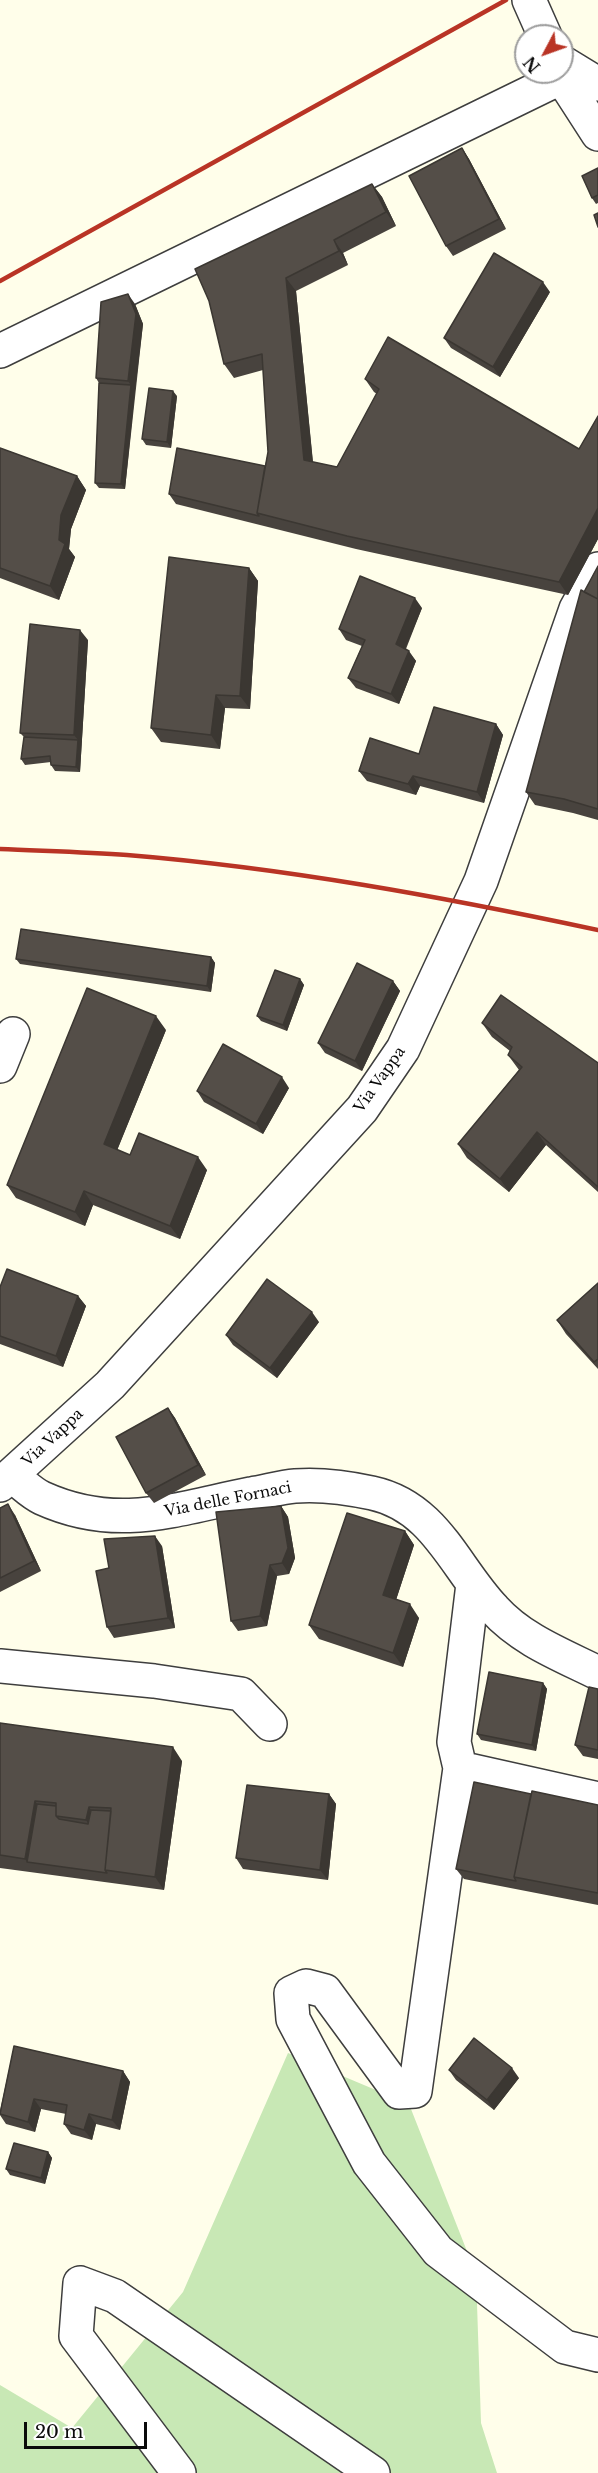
<!DOCTYPE html>
<style>
body{margin:0}
#map{position:relative;width:598px;height:2473px;overflow:hidden;background:#fffeea;font-family:"Libre Baskerville",serif}
canvas{display:block}
.north{position:absolute;left:514px;top:24px;width:60px;height:60px;box-sizing:border-box;background:#fff;border:2px solid #9d9d9d;border-radius:50%;rotate:229deg;font-size:16px;font-weight:700;line-height:24px;text-align:center;color:#0b0b0b}
.north::after{content:'';display:block;margin:auto;width:21px;height:27px;background:#b93425;clip-path:polygon(50% 0,100% 100%,50% 72%,0 100%)}
.scale{position:absolute;left:24px;top:2422px;width:123px;height:27px;box-sizing:border-box;border:3px solid #0b0b0b;border-top:0;padding-left:8px;font-size:18px;line-height:21px;white-space:nowrap;color:#0b0b0b;-webkit-text-stroke:4px #fff;paint-order:stroke}
</style>
<div id="map">
<canvas width="598" height="2473"></canvas>
<div class="north">N</div>
<div class="scale">20 m</div>
</div>
<script>
const ctx = document.querySelector('canvas').getContext('2d');
ctx.lineJoin = 'round';
function paint(path, color) {
  ctx.fillStyle = color;
  ctx.fill(path, 'evenodd');
}
function strokePath(path, color, width, dash) {
  ctx.strokeStyle = color;
  ctx.lineWidth = width;
  ctx.lineCap = dash ? 'butt' : 'round';
  ctx.setLineDash(dash || []);
  ctx.stroke(path);
}
function write(font, color, halo, rows, align = 'center') {
  ctx.font = font + ' "Libre Baskerville",serif';
  ctx.lineWidth = 6;
  ctx.setLineDash([]);
  ctx.textBaseline = 'middle';
  ctx.strokeStyle = halo;
  ctx.fillStyle = color;
  for (const [text, x, y, turn = 0] of rows) {
    ctx.save();
    ctx.translate(x, y);
    ctx.rotate((+turn || 0) * Math.PI / 180);
    ctx.textAlign = isNaN(turn) ? turn : align;
    if (halo) ctx.strokeText(text, 0, 0);
    ctx.fillText(text, 0, 0);
    ctx.restore();
  }
}
paint(new Path2D(`
 M288 2053 409 2104 476 2274 481 2423 497 2473H0V2385L72 2428 183 2292Z`), '#c8e8b5');
const minor = new Path2D(`
 M529 0 545 36
 M562 62 598 84
 M558 72 598 134
 M0 351 560 78
 M0 1066 13 1034
 M12 1476C22 1483 31 1493 42 1498 117 1532 175 1509 251 1494 265 1492 281 1487 295 1486 320 1484 349 1488 372 1493 436 1507 454 1567 494 1609 522 1640 562 1655 598 1673
 M0 1485 110 1385 362 1109 403 1049 481 881 576 609 598 569
 M473 1584 454 1742 460 1768 415 2091 399 2092 325 1991 306 1986 291 1993 293 2019 369 2163 438 2251 565 2347 598 2355
 M0 1666 154 1681 241 1694 270 1724
 M460 1768 598 1799
 M179 2473 76 2336 80 2283 115 2296 373 2473`);
strokePath(minor, '#3e3e3e', 36);
strokePath(minor, '#fff', 33);
strokePath(new Path2D(`
 M0 281 506 0
 M0 849C42 851 85 852 127 855 286 868 443 897 598 930`), '#b93425', 4.5);
paint(new Path2D(`
 M462 148 469 159 506 229 453 256 446 246Z
 M598 168V203L596 204 592 198Z
 M372 184 382 197 396 226 343 253 348 265 296 291 313 462 337 467 377 394 374 392 365 379 579 449 598 416V539L568 595 356 549 176 504 169 494 265 466 268 452 263 370 234 378 224 364 209 301Z
 M550 292 500 377 451 348 444 338Z
 M135 304 143 324 125 489 99 488 95 483 99 383 96 378Z
 M177 396 171 448 146 445 142 439Z
 M0 448 77 476 86 490 71 529 69 549 75 557 59 600 0 578Z
 M598 566V820L573 813 535 805 526 792 584 592Z
 M249 568 258 581 250 709 225 708 220 749 161 742 151 728Z
 M422 608 406 649 416 661 399 704 356 688 348 678 362 646 346 640 339 629Z
 M88 640 80 772 55 771 51 765V762L25 765 21 759 24 737 20 733Z
 M496 724 503 735 484 803 420 786 416 795 367 781 359 771 419 754Z
 M211 957 215 963 211 992 20 964 16 959Z
 M300 979 304 985 287 1031 261 1021 257 1016Z
 M393 981 400 991 362 1071 325 1053 318 1043Z
 M482 1023 598 1063V1192L546 1145 509 1192 467 1158 458 1144 519 1070 508 1055 510 1051 492 1037Z
 M166 1030 117 1150 130 1155 207 1170 180 1239 93 1205 85 1226 16 1198 7 1185Z
 M289 1088 263 1134 204 1102 197 1091Z
 M598 1283V1369L566 1334 557 1320Z
 M0 1287 78 1296 86 1306 63 1367 0 1344Z
 M319 1322 277 1378 233 1345 226 1335Z
 M168 1408 175 1418 206 1475 154 1503 146 1493Z
 M281 1506 288 1517 295 1558 289 1574 277 1576 267 1626 238 1631 231 1621Z
 M0 1508 15 1515 41 1571 0 1592Z
 M405 1531 414 1545 396 1600 419 1618 403 1667 319 1639 309 1625Z
 M162 1546 175 1628 114 1638 107 1627 109 1568Z
 M543 1683 547 1689 536 1751 481 1740 477 1734Z
 M598 1689V1759L583 1756 575 1745Z
 M0 1723 182 1761 164 1890 0 1868Z
 M329 1794 336 1804 328 1880 243 1869 236 1858Z
 M531 1794 598 1805V1905L464 1879 456 1869Z
 M14 2046 123 2071 130 2082 120 2130 96 2124 92 2140 71 2134 64 2124 66 2114 41 2109 35 2132 6 2124 0 2115V2111Z
 M449 2070 519 2078 494 2110 456 2080Z
 M48 2152 52 2158 45 2184 10 2175 6 2169Z`), '#48433e');
paint(new Path2D(`
 M462 148 469 159 506 229 499 219Z
 M372 184 382 197 396 226 386 212Z
 M334 240 343 253 348 265 339 251Z
 M286 278 296 291 314 474 304 460Z
 M543 282 550 292 500 377 493 367Z
 M128 294 135 304 143 324 135 391 128 381Z
 M131 385 135 391 125 489 121 484Z
 M173 391 177 396 171 448 167 442Z
 M77 476 86 490 71 529 69 549 75 557 59 600 50 586 59 540 61 515Z
 M598 508V539L568 595 559 582Z
 M249 568 258 581 250 709 240 696Z
 M415 598 422 608 403 654 396 644Z
 M80 630 88 640 80 772 76 767 78 740 74 735Z
 M409 651 416 661 399 704 391 694Z
 M216 695 225 708 220 749 211 735Z
 M496 724 503 735 484 803 477 792Z
 M413 776 420 786 416 795 408 784Z
 M211 957 215 963 211 992 207 986Z
 M300 979 304 985 287 1031 283 1025Z
 M393 981 400 991 362 1071 355 1061Z
 M156 1016 166 1030 114 1158 104 1144Z
 M282 1077 289 1088 263 1134 256 1124Z
 M537 1132 546 1145 509 1192 500 1179Z
 M198 1157 207 1170 180 1239 170 1226Z
 M84 1191 93 1205 85 1226 75 1212Z
 M78 1296 86 1306 63 1367 56 1356Z
 M312 1312 319 1322 277 1378 270 1368Z
 M168 1408 175 1418 206 1475 198 1465Z
 M8 1504 15 1515 41 1571 34 1561Z
 M281 1506 288 1517 295 1558 289 1574 282 1563Z
 M405 1531 414 1545 393 1609 383 1595Z
 M155 1536 162 1546 175 1628 168 1618Z
 M270 1565 277 1576 267 1626 260 1616Z
 M410 1604 419 1618 403 1667 393 1653Z
 M543 1683 547 1689 536 1751 532 1745Z
 M173 1747 182 1761 164 1890 155 1877Z
 M329 1794 336 1804 328 1880 320 1870Z
 M35 1801 44 1814 27 1862 25 1859Z
 M89 1807 98 1820 95 1834 86 1820Z
 M512 2068 519 2078 494 2110 487 2100Z
 M123 2071 130 2082 120 2130 112 2120Z
 M34 2099 41 2109 35 2132 28 2122Z
 M89 2114 96 2124 92 2140 84 2130Z
 M48 2152 52 2158 45 2184 41 2178Z`), '#3b3732');
const building = new Path2D(`
 M462 148 499 219 446 246 409 176Z
 M598 168V195L592 198 582 176Z
 M372 184 386 212 334 240 339 251 286 278 304 460 337 467 379 389 365 379 388 337 579 449 598 416V508L559 582 347 536 257 513 268 452 262 354 224 364 209 301 195 269Z
 M598 213V227L594 215Z
 M494 253 543 282 493 367 444 338Z
 M128 294 136 314 128 381 96 378 101 302Z
 M99 383 131 385 121 484 95 483Z
 M149 388 173 391 167 442 142 439Z
 M0 448 77 476 61 515 59 540 65 544 50 586 0 568Z
 M177 448 265 466 257 513 259 516 169 494Z
 M169 557 249 568 240 696 216 695 211 735 151 728Z
 M598 566V599L584 592Z
 M360 576 415 598 396 644 409 651 391 694 348 678 365 640 339 629Z
 M581 590 598 599V809L564 799 526 792Z
 M30 624 80 630 74 735 20 733Z
 M434 707 496 724 477 792 413 776 408 784 359 771 370 738 419 754Z
 M24 737 78 740 76 767 51 765 50 756 21 759Z
 M21 929 211 957 207 986 16 959Z
 M357 963 393 981 355 1061 318 1043Z
 M275 970 300 979 283 1025 257 1016Z
 M87 988 156 1016 104 1144 130 1155 139 1133 198 1157 170 1226 84 1191 75 1212 7 1185Z
 M501 995 598 1063V1187L537 1132 500 1179 458 1144 522 1067 508 1055 512 1047 482 1023Z
 M223 1044 282 1077 256 1124 197 1091Z
 M7 1269 78 1296 56 1356 0 1336V1287Z
 M267 1279 312 1312 270 1368 226 1335Z
 M598 1283V1359L594 1362 557 1320Z
 M168 1408 198 1465 146 1493 116 1437Z
 M8 1504 34 1561 0 1578V1508Z
 M281 1506 288 1548 282 1563 270 1565 260 1616 231 1621 216 1512Z
 M347 1513 405 1531 383 1595 410 1604 393 1653 309 1625Z
 M155 1536 168 1618 107 1627 96 1571 109 1568 104 1539Z
 M489 1672 543 1683 532 1745 477 1734Z
 M589 1687 598 1689V1750L575 1745Z
 M0 1723 173 1747 155 1877 105 1870 111 1808 89 1807 86 1820 56 1816V1803L35 1801 25 1859 0 1855Z
 M474 1782 531 1794 514 1877 516 1881 456 1869Z
 M247 1785 329 1794 320 1870 236 1858Z
 M532 1791 598 1805V1893L514 1877Z
 M37 1804 56 1806V1816L59 1819 88 1824 91 1810 111 1811 105 1870 107 1873 27 1862Z
 M474 2038 512 2068 487 2100 449 2070Z
 M14 2046 123 2071 112 2120 89 2114 84 2130 64 2124 67 2105 34 2099 28 2122 0 2114Z
 M14 2143 48 2152 41 2178 6 2169Z`);
paint(building, '#544e48');
strokePath(building, '#3b3732', 1.5);
write('15px', '#0b0b0b', '#fff', [
 ["Via Vappa",380,1080,-55],
 ["Via Vappa",53,1438,-43],
 ["Via delle Fornaci",228,1500,-11]
]);
</script>
